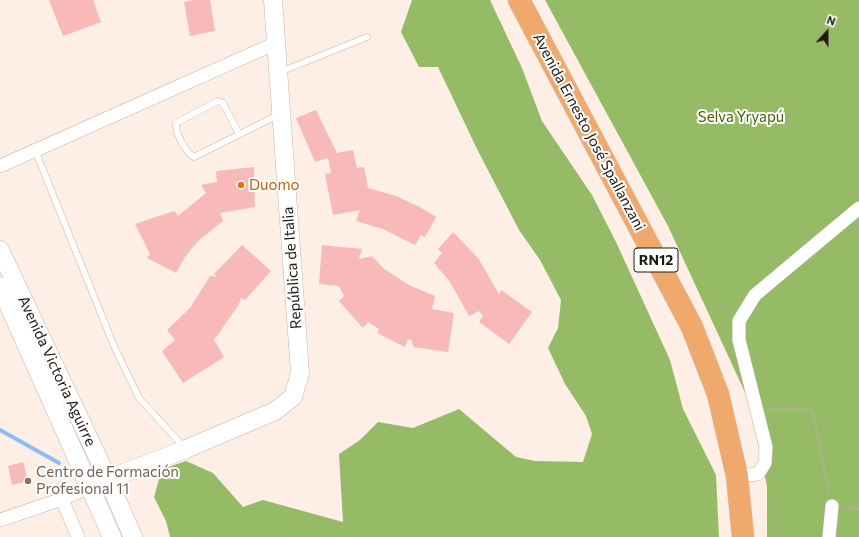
<!DOCTYPE html>
<meta charset="utf-8">
<style>
body{margin:0}
#map{position:relative;width:859px;height:537px;overflow:hidden;background:#fdefe6;font-family:Commissioner,sans-serif}
canvas{display:block}
.north{position:absolute;left:807px;top:12px;width:40px;height:40px;-webkit-text-stroke:3px #fff;paint-order:stroke;rotate:21deg;font-size:11px;font-weight:700;line-height:16px;text-align:center;color:#211913}
.north::after{content:'';display:block;margin:auto;width:14px;height:18px;background:#211913;clip-path:polygon(50% 0,100% 100%,50% 72%,0 100%)}
</style>
<div id="map">
<canvas width="859" height="537"></canvas>
<div class="north">N</div>
</div>
<script>
const ctx = document.querySelector('canvas').getContext('2d');
ctx.lineJoin = 'round';
function paint(path, color) {
  ctx.fillStyle = color;
  ctx.fill(path, 'evenodd');
}
function strokePath(path, color, width, dash) {
  ctx.strokeStyle = color;
  ctx.lineWidth = width;
  ctx.lineCap = dash ? 'butt' : 'round';
  ctx.setLineDash(dash || []);
  ctx.stroke(path);
}
function write(font, color, halo, rows, align = 'center') {
  ctx.font = font + ' Commissioner,sans-serif';
  ctx.lineWidth = 4;
  ctx.setLineDash([]);
  ctx.textBaseline = 'middle';
  ctx.strokeStyle = halo;
  ctx.fillStyle = color;
  for (const [text, x, y, turn = 0] of rows) {
    ctx.save();
    ctx.translate(x, y);
    ctx.rotate((+turn || 0) * Math.PI / 180);
    ctx.textAlign = isNaN(turn) ? turn : align;
    if (halo) ctx.strokeText(text, 0, 0);
    ctx.fillText(text, 0, 0);
    ctx.restore();
  }
}
paint(new Path2D(`
 M412 0H490L522 68 542 121 592 195 616 242 670 360 683 409 716 475 719 537H170L166 521 154 497 162 469 186 461 213 473 243 507 263 500 343 522 339 454 360 440 378 422 413 428 459 409 516 457 535 461 583 462 592 434 586 416 565 384 548 348 558 328 561 300 540 260 519 230 477 149 438 67H419L401 32Z
 M545 0H859V537H767V486L749 401 668 226Z`), '#96bb67');
strokePath(new Path2D(`
 M0 430 59 463`), '#8abff5', 4);
paint(new Path2D(`
 M49 0H93L101 22 63 36Z
 M193 0H210L215 31 190 36 184 2Z
 M316 110 337 153 353 150 357 168 364 167 368 188 396 196 420 207 436 217 425 237 421 235 415 245 383 229 356 221 360 210 333 215 325 174 331 173 328 158 315 162 296 118Z
 M254 167 255 207 220 213 223 221 198 241 185 257 176 273 147 258 150 254 135 224 174 211 178 216 206 193 201 185 217 182 216 171Z
 M453 232 478 258 499 294 501 290 532 312 509 344 479 322 483 316 479 311 469 316 450 282 434 263 442 253 438 249Z
 M242 245 271 271 245 300 241 298 238 306 214 340 224 357 183 383 162 351 175 340 167 330 190 308 210 276 217 277 214 274Z
 M322 245 362 249 359 259 372 256 383 268 409 285 435 296 432 309 454 313 448 352 413 347 412 340 408 339 405 347 377 333 379 329 368 322 363 328 339 301 344 296 339 286 319 284Z
 M23 462 28 481 12 485 8 466Z`), '#f7bab8');
const lane = new Path2D(`
 M280 72 367 37
 M239 134 223 103 218 101 176 123C175 133 186 153 194 157L280 114
 M35 150 114 346 139 398 185 448`);
const street = new Path2D(`
 M0 166 276 43
 M737 476 758 474 765 463 766 447 739 340V321L755 295 859 208
 M62 499 78 537
 M0 520 62 499 108 479
 M829 537 832 506`);
const secondary = new Path2D(`
 M0 250 108 479 133 537
 M0 286 112 537
 M108 479 186 449 275 411 293 397 300 373 273 0`);
const highway = new Path2D(`
 M519 0 692 327 718 394 737 476 743 537`);
strokePath(lane, '#cbb5a7', 7);
strokePath(street, '#cbb5a7', 14);
strokePath(secondary, '#cbb5a7', 19);
strokePath(highway, '#d3d1d0', 23);
strokePath(new Path2D(`
 M769 409H812L829 493
 M844 508 859 509`), '#b9ada5', 2.5, [2, 2]);
strokePath(lane, '#fff', 6);
strokePath(street, '#fff', 13);
strokePath(secondary, '#fff', 18);
strokePath(highway, '#f0a96c', 22);
for (const [x, y, r, color] of [
 [241,185,4,"#e8710a"],
 [28,481,4,"#8d6e63"]
]) {
  const dot = new Path2D();
  dot.arc(x, y, r, 0, 2 * Math.PI);
  ctx.fillStyle = color;
  ctx.fill(dot);
  strokePath(dot, '#fff', 1.5);
}
for (const [x, y, w] of [
 [656,260,44]
]) {
  const box = new Path2D();
  box.roundRect(x - w / 2, y - 12, w, 24, 3);
  ctx.fillStyle = '#fff';
  ctx.fill(box);
  strokePath(box, '#211913', 1);
}
write('bold 14px', '#211913', null, [
 ["RN12",656,260]
]);
write('15px', '#436302', '#fff', [
 ["Selva Yryapú",741,117]
]);
write('15px', '#211913', '#fff', [
 ["Avenida Ernesto José Spallanzani",589,132,62],
 ["República de Italia",292,268,-94],
 ["Avenida Victoria Aguirre",57,371,65]
]);
write('15px', '#c56008', '#fff', [
 ["Duomo",249,185]
], 'left');
write('15px', '#785e54', '#fff', [
 ["Centro de Formación",36,472],
 ["Profesional 11",36,489]
], 'left');
</script>
